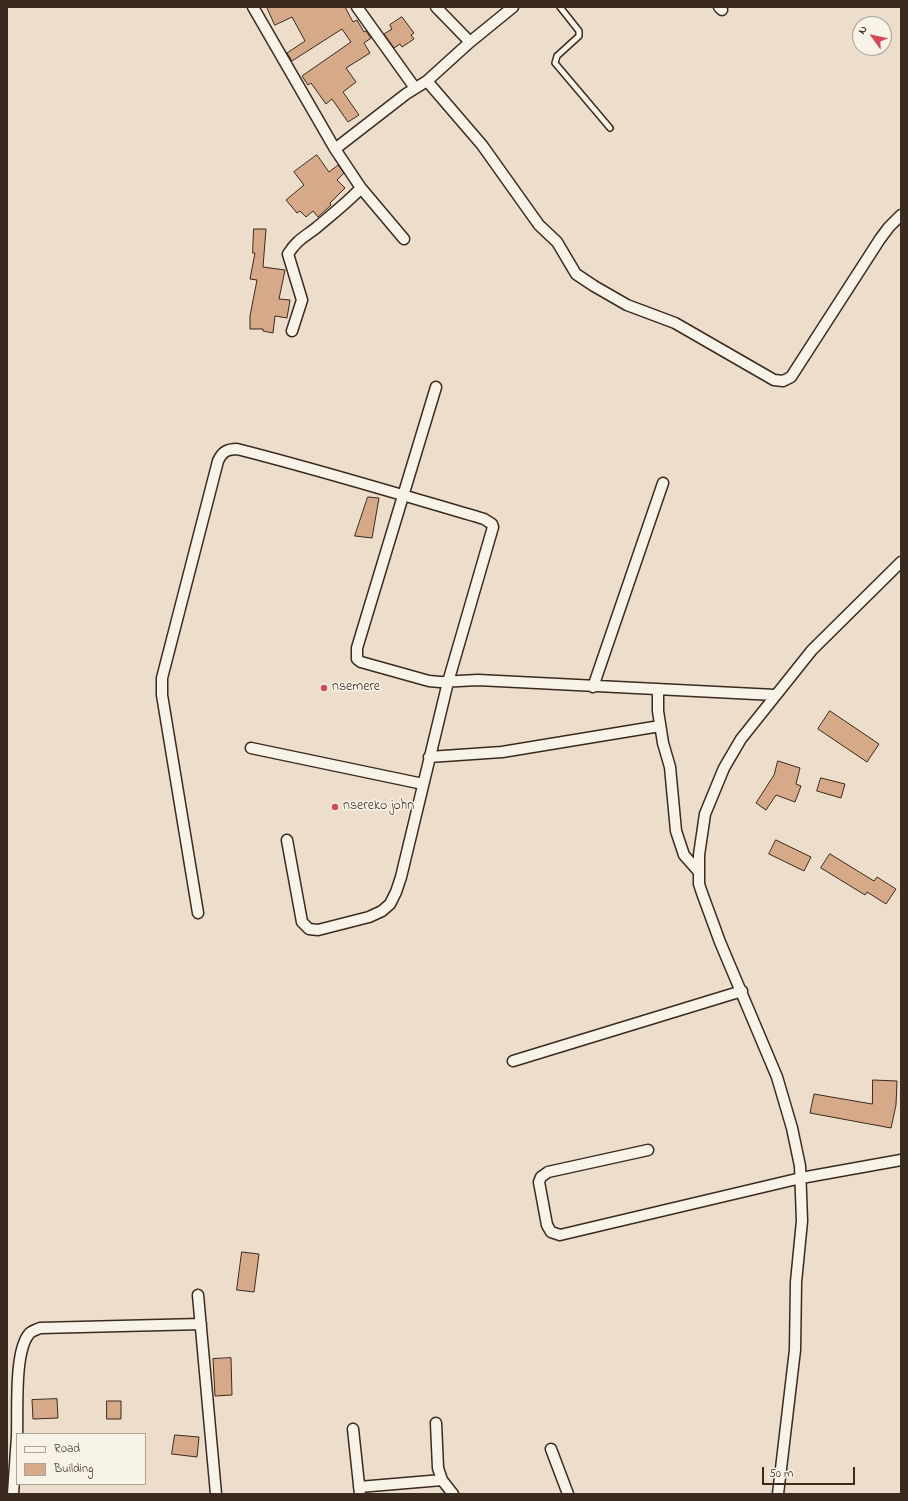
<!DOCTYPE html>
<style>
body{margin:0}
#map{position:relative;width:908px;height:1501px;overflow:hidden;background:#edddcb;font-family:"Indie Flower",sans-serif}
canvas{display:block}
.frame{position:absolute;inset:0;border:8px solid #3b2a1e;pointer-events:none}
.legend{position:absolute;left:16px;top:1433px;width:130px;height:52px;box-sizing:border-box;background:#f7f3e8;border:1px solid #aca397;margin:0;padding:5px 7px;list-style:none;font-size:12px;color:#3b2a1e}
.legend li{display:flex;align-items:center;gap:8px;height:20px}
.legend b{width:20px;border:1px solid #aca397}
.north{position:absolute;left:852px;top:16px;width:40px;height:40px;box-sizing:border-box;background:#f7f3e8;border:1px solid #aca397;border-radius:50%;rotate:303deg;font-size:11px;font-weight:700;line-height:16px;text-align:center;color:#3b2a1e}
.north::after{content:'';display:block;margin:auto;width:14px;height:18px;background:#d1495b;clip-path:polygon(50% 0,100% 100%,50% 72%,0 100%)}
.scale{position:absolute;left:762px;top:1467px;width:93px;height:18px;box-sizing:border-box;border:2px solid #3b2a1e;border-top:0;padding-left:5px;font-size:12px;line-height:14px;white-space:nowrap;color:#3b2a1e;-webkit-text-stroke:3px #f7f3e8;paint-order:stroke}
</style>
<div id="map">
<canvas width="908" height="1501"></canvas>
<div class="frame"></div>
<ul class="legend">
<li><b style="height:5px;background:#f7f3e8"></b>Road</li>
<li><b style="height:11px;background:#d6a988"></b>Building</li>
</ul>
<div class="north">N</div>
<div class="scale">50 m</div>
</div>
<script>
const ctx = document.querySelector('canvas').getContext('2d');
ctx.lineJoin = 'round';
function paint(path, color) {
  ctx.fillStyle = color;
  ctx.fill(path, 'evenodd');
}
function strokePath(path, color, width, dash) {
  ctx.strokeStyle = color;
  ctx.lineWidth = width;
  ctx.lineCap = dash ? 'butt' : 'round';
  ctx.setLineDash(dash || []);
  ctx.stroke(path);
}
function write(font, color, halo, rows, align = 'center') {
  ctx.font = font + ' "Indie Flower",sans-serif';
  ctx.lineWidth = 3;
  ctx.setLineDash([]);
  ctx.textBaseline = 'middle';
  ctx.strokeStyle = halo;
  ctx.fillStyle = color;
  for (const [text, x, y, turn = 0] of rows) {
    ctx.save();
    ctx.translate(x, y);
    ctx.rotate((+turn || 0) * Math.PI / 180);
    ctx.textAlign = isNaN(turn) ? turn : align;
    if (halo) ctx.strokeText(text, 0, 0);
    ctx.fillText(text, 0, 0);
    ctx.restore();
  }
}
const building = new Path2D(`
 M267 7H345L353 22 357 20 364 32 366 31 371 38 364 43 370 53 346 68 356 82 343 92 359 115 348 122 332 99 326 104 311 83 308 85 302 76 351 42 342 29 292 61 287 53 305 41 292 17 275 25Z
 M402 17 414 33 411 35 414 39 402 47 400 44 394 48 384 34 392 29 390 25Z
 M317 155 329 172 338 165 344 173 337 180 345 188 330 203 331 205 318 217 313 211 306 217 300 211 297 213 286 200 304 185 294 172Z
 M254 229H266L263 267 285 270 279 299 290 300 287 318 275 316 273 333 263 331V329H250V316L257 280 250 279 255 253H253Z
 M368 497 379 498 372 538 355 536Z
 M830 711 879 744 867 762 818 729Z
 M778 761 800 768 796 784 801 786 795 802 776 795 766 810 756 803 774 775Z
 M821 778 845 784 841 798 817 791Z
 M776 840 811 857 804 871 769 854Z
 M830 854 874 881 877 877 896 889 886 904 867 892 865 895 821 868Z
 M873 1080 897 1081 896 1105 891 1128 810 1113 814 1094 872 1104Z
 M242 1252 259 1254 254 1292 237 1290Z
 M231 1358 232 1395 215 1396 213 1359Z
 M57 1399 58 1418 33 1419 32 1400Z
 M107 1401H121V1419H107Z
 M175 1435 199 1437 197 1457 172 1454Z`);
paint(building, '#d6a988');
strokePath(building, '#3b2a1e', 1);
const service = new Path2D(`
 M560 7 579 31V36L557 56 555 63 610 128`);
const minor = new Path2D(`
 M253 7 335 149 406 94 427 81 470 42 513 7
 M357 7 415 88
 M436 7 470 42
 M719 7 722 10
 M427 81 482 145 539 225 557 242 576 274 594 286 627 305 675 323 774 380 783 381 791 377 880 239 889 227 901 215
 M335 149 361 188 404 239
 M292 331 302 300 288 254C297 240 303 238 316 228 331 215 347 203 361 188
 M436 387 357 648V659L361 662 429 681 440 682 478 680 775 695
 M593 687 663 483
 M658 690V711L663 743 670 767 676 831 684 855 699 872
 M251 748 423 784
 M429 757 502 752 660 726
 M198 913 162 695V678L218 461C222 452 227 449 237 449 320 470 402 495 484 519L492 524 493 527 448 682 401 877 396 892 390 904 382 911 369 917 318 930 309 929 302 922 287 840
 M513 1061 742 991
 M648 1150 548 1172 541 1177 539 1182 547 1225 551 1232 560 1235 801 1178 901 1160
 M198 1295 216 1494
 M436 1423 438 1468 442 1480 453 1494
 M353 1429 360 1494
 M17 1434C18 1410 14 1352 29 1334 31 1331 36 1330 40 1328L201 1324
 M551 1449 568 1494
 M359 1487 442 1480
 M13 1494 17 1436
 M778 1494 795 1350 796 1282 802 1221 800 1166 792 1128 777 1077 720 942 702 893 699 884V855L705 814 724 768 741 739 812 650 901 562`);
strokePath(service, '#3b2a1e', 8);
strokePath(minor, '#3b2a1e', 13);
strokePath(service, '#f7f3e8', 5);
strokePath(minor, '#f7f3e8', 10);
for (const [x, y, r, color] of [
 [324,688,4,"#d1495b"],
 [335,807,4,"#d1495b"]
]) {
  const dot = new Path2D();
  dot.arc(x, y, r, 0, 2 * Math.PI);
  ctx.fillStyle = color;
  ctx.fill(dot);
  strokePath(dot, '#f7f3e8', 1.5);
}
write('14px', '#3b2a1e', '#f7f3e8', [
 ["nsemere",332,688],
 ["nsereko john",343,807]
], 'left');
</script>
